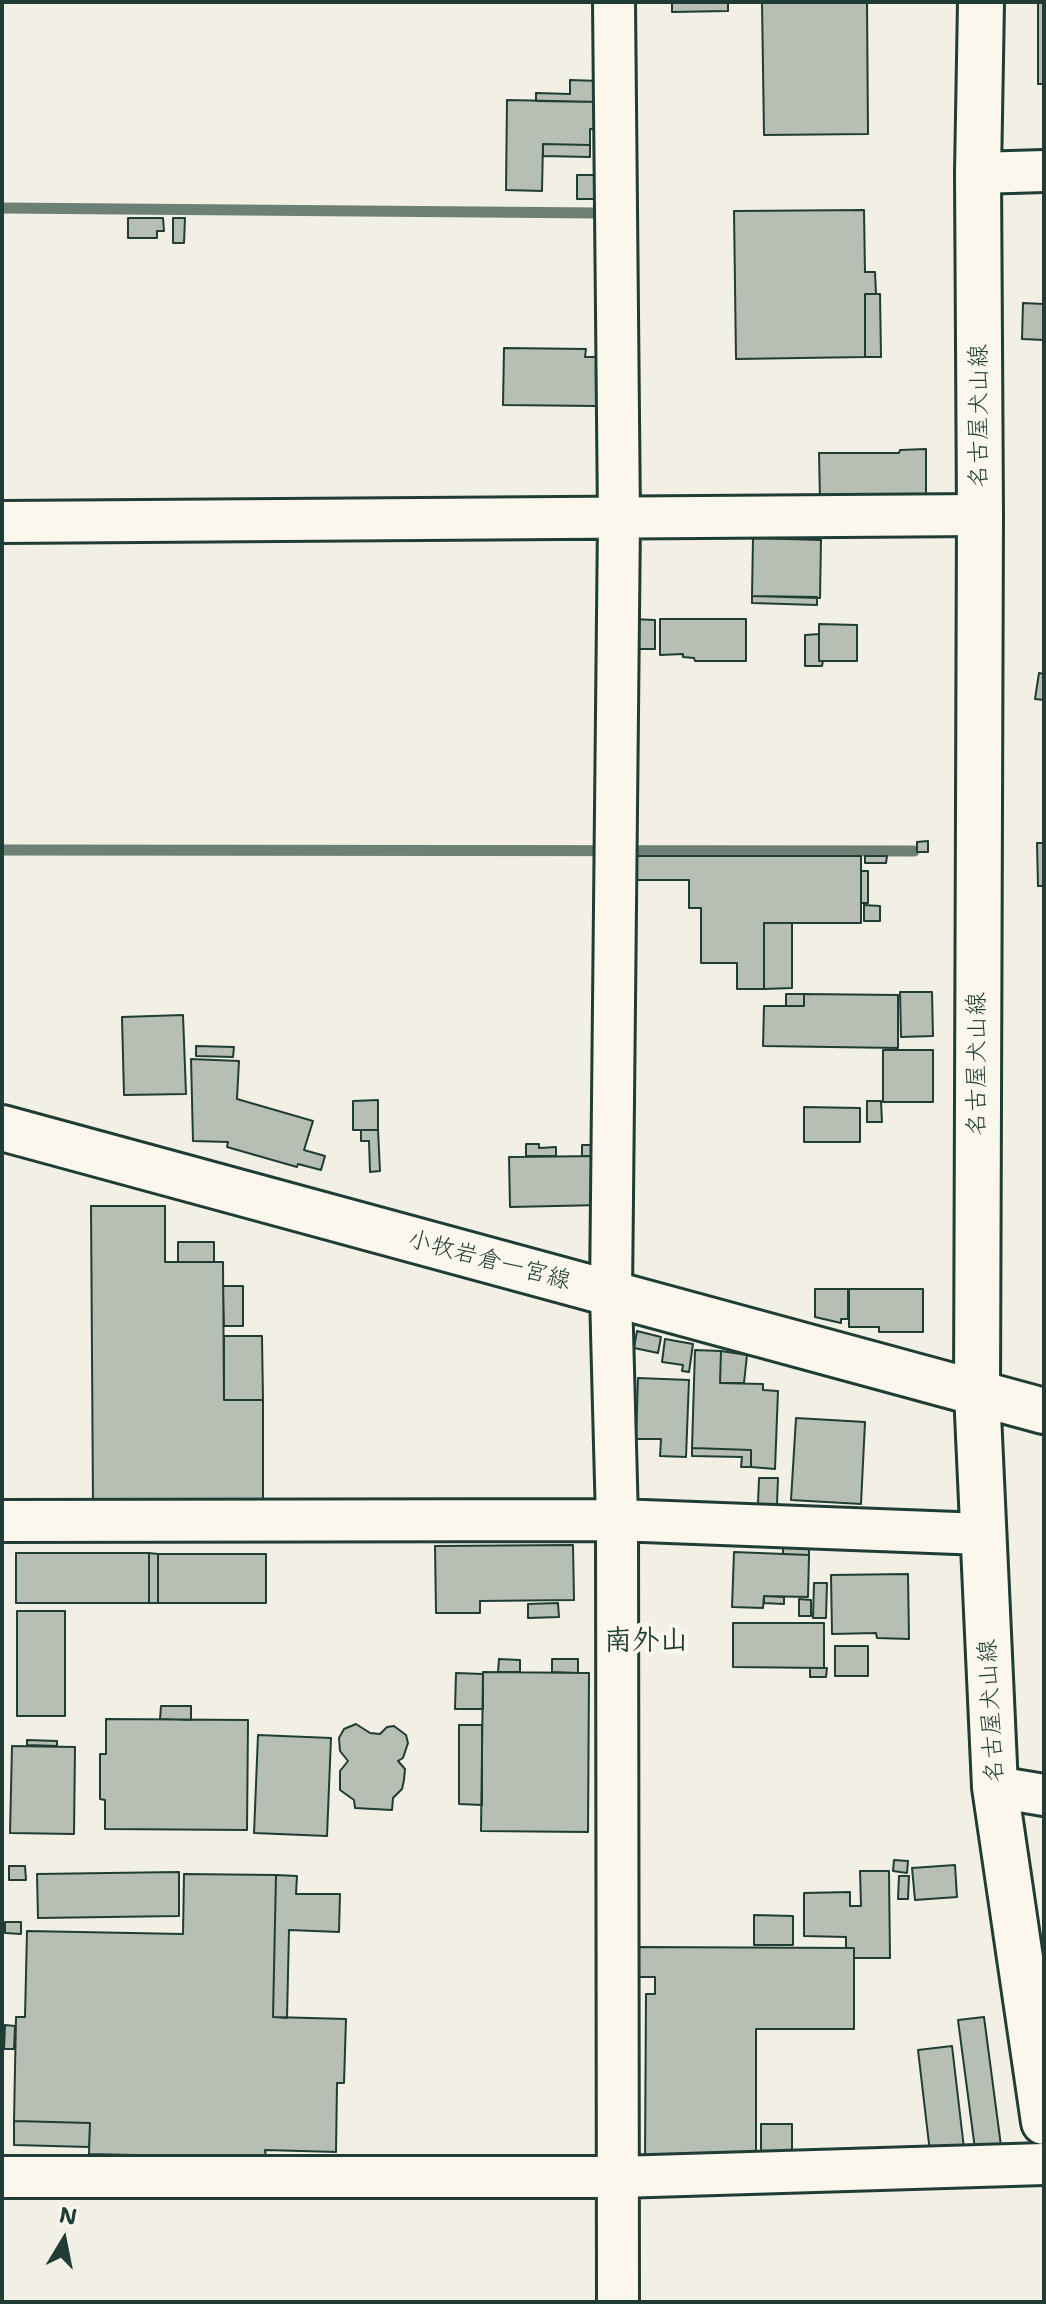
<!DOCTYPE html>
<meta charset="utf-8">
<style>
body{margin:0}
#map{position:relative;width:1046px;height:2304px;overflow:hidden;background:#f2f0e5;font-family:"Shantell Sans",sans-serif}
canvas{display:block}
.frame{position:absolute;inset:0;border:4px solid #1f3d34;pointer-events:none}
.north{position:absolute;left:24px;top:2200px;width:80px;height:80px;-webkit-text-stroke:6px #fbf7ec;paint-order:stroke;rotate:10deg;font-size:22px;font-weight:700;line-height:32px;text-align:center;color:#1f3d34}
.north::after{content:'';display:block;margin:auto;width:28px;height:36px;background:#1f3d34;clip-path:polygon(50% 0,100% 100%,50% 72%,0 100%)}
</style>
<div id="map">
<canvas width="1046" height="2304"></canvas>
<div class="frame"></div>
<div class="north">N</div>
</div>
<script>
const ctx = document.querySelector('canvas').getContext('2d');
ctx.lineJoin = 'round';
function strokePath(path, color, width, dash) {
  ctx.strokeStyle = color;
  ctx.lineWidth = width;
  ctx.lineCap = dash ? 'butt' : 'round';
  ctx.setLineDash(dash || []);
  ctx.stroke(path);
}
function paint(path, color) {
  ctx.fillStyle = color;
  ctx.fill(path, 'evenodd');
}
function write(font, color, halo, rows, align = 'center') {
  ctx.font = font + ' "Shantell Sans","Klee One",sans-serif';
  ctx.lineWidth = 8;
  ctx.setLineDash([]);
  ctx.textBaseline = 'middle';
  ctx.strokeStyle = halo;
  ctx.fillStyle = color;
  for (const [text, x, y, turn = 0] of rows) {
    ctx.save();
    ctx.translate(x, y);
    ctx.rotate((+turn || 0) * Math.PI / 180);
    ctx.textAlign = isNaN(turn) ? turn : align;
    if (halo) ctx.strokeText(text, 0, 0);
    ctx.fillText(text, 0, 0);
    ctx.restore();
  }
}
strokePath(new Path2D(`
 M2 208 599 213
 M2 850 914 851`), '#6e7f75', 11);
const building = new Path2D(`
 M672 2H728V11L672 12Z
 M762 2H867L868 134 764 135Z
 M1038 2H1044V84H1038Z
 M570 80 600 81V102L536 101V93L570 94Z
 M507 100 600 102 599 129H590V145L543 144 542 191 506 190Z
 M543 144 590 145V157L543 156Z
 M577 175H603L604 199H577Z
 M864 210 865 272H875L876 294H865V357L736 359 734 211Z
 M128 218H163L164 231H157V238H128Z
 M173 218H185L184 243H173Z
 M865 294H880L881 357H865Z
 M1023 303 1044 304V340L1022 339Z
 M504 348 586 349 585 357H596V406L503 405Z
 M926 449V499L820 500 819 453H899L900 450Z
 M753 538 821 540 820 598 752 596Z
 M752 596 817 597V605L752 603Z
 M633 619 655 620V649H632Z
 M660 619H746V661H695L694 658 683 657V654L660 655Z
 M819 624 857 625V661H819Z
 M819 634V661H823L822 666H805V635Z
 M1039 673 1044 674V700L1035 699Z
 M928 841V852H917V842Z
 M1037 843H1044V886H1038Z
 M636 856H861V923H764V989H737V963H701V908H689V880H635Z
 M865 856H887L886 863H865Z
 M861 871H868V903H861Z
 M864 905 880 906V921H864Z
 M764 923H792V988L764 989Z
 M900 992H932L933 1036 901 1037Z
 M786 994H804V1006H786Z
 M804 994 898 995V1048L763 1046 764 1006H804Z
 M183 1015 186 1094 124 1095 122 1017Z
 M196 1046 234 1047 233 1057 196 1056Z
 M883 1050H933V1102H883Z
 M191 1059 239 1061 237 1099 313 1121 304 1150 325 1156 321 1170 298 1164 297 1167 227 1147 228 1142 193 1141Z
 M378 1100V1130H353V1101Z
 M867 1101H881L882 1122H867Z
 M804 1107 860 1108V1142H804Z
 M361 1130H378L380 1171 370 1172 369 1141H361Z
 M526 1144H539V1148L556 1147V1156H526Z
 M582 1145H597V1156H582Z
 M601 1156 602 1205 510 1207 509 1157Z
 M91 1206H165V1262H223L224 1400H263V1505H93Z
 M178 1242H214V1262H178Z
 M223 1286H243V1326H224Z
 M815 1289H848V1319H841V1323L815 1317Z
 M849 1289H923V1332H879V1327H849Z
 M637 1331 661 1337 658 1353 634 1348Z
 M224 1336H262L263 1400H224Z
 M665 1339 693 1344 689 1372 682 1371 683 1365 662 1362Z
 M695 1350 721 1351 720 1383 763 1384V1390L778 1391 775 1469 751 1467V1450L692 1448Z
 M721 1351 747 1355 744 1383H720Z
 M638 1378 689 1380 686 1457 660 1456 661 1439H636Z
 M796 1418 865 1422 861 1504 791 1500Z
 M692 1448 751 1450V1467H741L742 1457 692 1456Z
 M759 1478H778L777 1504H758Z
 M783 1541 809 1542V1555L783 1554Z
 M573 1545 574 1600 480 1601V1613H436L435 1546Z
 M734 1552 809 1555 808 1597 764 1596 763 1608 732 1607Z
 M16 1553H149V1603H16Z
 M149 1553 158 1554V1603H149Z
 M158 1554H266V1603H158Z
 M908 1574 909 1639 877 1638 876 1633 832 1634 831 1575Z
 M814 1583H827L826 1618H813Z
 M764 1596 784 1597V1604L764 1603Z
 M799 1599 811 1600V1616H799Z
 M558 1603 559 1617 528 1618V1604Z
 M17 1611H65V1716H17Z
 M733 1623H824V1668L733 1667Z
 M835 1646H868V1676H835Z
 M499 1659 520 1660V1672H498Z
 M552 1659H578V1673L552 1672Z
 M810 1668H827L826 1677H810Z
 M483 1672 589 1673 588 1832 481 1831Z
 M456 1673 483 1674V1709H455Z
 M161 1706H191V1720L160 1719Z
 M106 1719 248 1720 247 1830 105 1829V1800L100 1799V1754H106Z
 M356 1724 370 1733 380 1734 387 1727 394 1726 406 1735 408 1743 403 1758 398 1761 405 1769 404 1780 402 1789 393 1798 392 1810 355 1808 354 1800 340 1790V1771L348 1761 340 1751 339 1738 344 1729Z
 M459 1725H482V1805L459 1804Z
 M258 1735 331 1738 327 1836 254 1833Z
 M27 1740 57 1741V1746L27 1745Z
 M12 1746 75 1747 74 1834 10 1833Z
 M894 1860 908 1861 907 1873 893 1871Z
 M955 1865 957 1897 915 1900 912 1868Z
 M9 1866H25L26 1880H9Z
 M860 1871H889L890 1958H854V1948H846V1937L804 1936V1893L850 1892V1906H861Z
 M179 1872V1916L38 1918 37 1874Z
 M184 1874 276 1875 273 2017 346 2019 344 2083H337L336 2152 265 2150 266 2158 89 2154 90 2123 14 2121 16 2017H25L27 1931 183 1934Z
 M276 1875 297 1876 296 1894H340L339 1932 289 1930 287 2018 273 2017Z
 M899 1876H909L908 1899H898Z
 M754 1915 793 1916V1945H754Z
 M5 1922H21V1934L5 1933Z
 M637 1947 854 1948V2029H756V2155L645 2162 646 1994H655V1977H637Z
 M984 2017 1001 2146 975 2149 958 2020Z
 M5 2025 15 2026 14 2049H4Z
 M952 2046 965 2157 931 2161 918 2050Z
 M14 2121 90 2123 89 2147 14 2145Z
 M761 2124H792V2152H761Z`);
paint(building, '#b7beb3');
strokePath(building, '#1f3d34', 2);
const street = new Path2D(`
 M614 2 619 519 611 1294 617 1520 618 2302
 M978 173 1044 171
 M2 522 980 515
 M2 1521 617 1520 983 1534
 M995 1787 1044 1795
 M2 2177H619L1044 2164`);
const secondary = new Path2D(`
 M981 2 978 173 980 515 977 1392 995 1787 1044 2122
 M2 1128 1044 1411`);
strokePath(street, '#1f3d34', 46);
strokePath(secondary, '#1f3d34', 50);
strokePath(street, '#fbf7ec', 40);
strokePath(secondary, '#fbf7ec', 44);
write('24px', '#1f3d34', '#fbf7ec', [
 ["名古屋犬山線",980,416,-90],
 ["名古屋犬山線",978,1064,-90],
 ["小牧岩倉一宮線",489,1261,15],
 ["名古屋犬山線",992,1711,-93]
]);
write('bold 28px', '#1f3d34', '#fbf7ec', [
 ["南外山",646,1642]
]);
</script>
